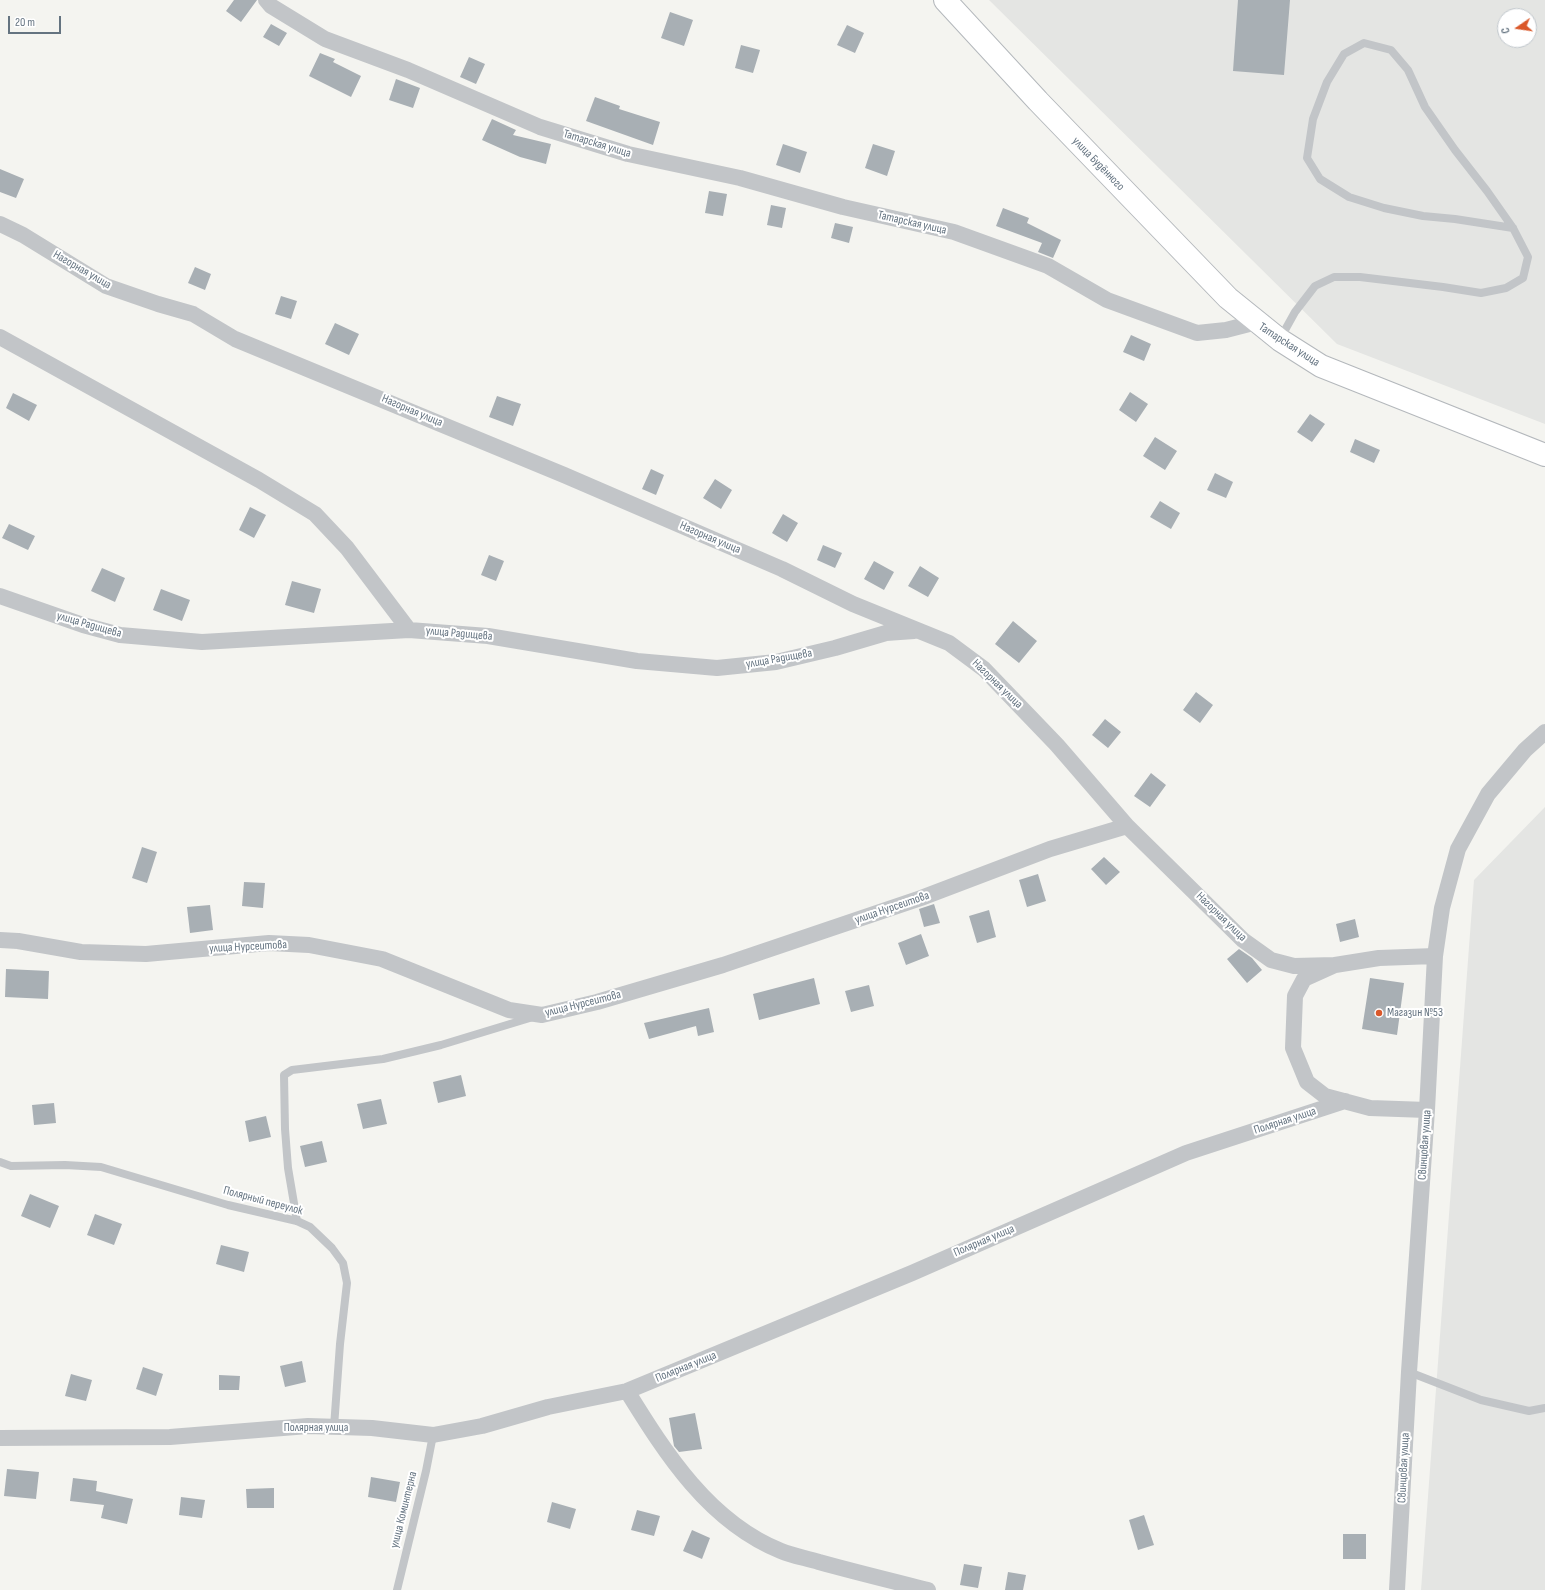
<!DOCTYPE html>
<meta charset="utf-8">
<style>
body{margin:0}
#map{position:relative;width:1545px;height:1590px;overflow:hidden;background:#f4f4f0;font-family:"Sofia Sans Condensed",sans-serif}
canvas{display:block}
.north{position:absolute;left:1497px;top:8px;width:40px;height:40px;box-sizing:border-box;background:#fff;border:1px solid #c1c7cc;border-radius:50%;rotate:257deg;font-size:11px;font-weight:700;line-height:16px;text-align:center;color:#647380}
.north::after{content:'';display:block;margin:auto;width:14px;height:18px;background:#da582a;clip-path:polygon(50% 0,100% 100%,50% 72%,0 100%)}
.scale{position:absolute;left:8px;top:16px;width:53px;height:18px;box-sizing:border-box;border:2px solid #647380;border-top:0;padding-left:5px;font-size:12px;line-height:14px;white-space:nowrap;color:#647380;-webkit-text-stroke:3px #fff;paint-order:stroke}
</style>
<div id="map">
<canvas width="1545" height="1590"></canvas>
<div class="north">С</div>
<div class="scale">20 m</div>
</div>
<script>
const ctx = document.querySelector('canvas').getContext('2d');
ctx.lineJoin = 'round';
function paint(path, color) {
  ctx.fillStyle = color;
  ctx.fill(path, 'evenodd');
}
function strokePath(path, color, width, dash) {
  ctx.strokeStyle = color;
  ctx.lineWidth = width;
  ctx.lineCap = dash ? 'butt' : 'round';
  ctx.setLineDash(dash || []);
  ctx.stroke(path);
}
function write(font, color, halo, rows, align = 'center') {
  ctx.font = font + ' "Sofia Sans Condensed",sans-serif';
  ctx.lineWidth = 4;
  ctx.setLineDash([]);
  ctx.textBaseline = 'middle';
  ctx.strokeStyle = halo;
  ctx.fillStyle = color;
  for (const [text, x, y, turn = 0] of rows) {
    ctx.save();
    ctx.translate(x, y);
    ctx.rotate((+turn || 0) * Math.PI / 180);
    ctx.textAlign = isNaN(turn) ? turn : align;
    if (halo) ctx.strokeText(text, 0, 0);
    ctx.fillText(text, 0, 0);
    ctx.restore();
  }
}
paint(new Path2D(`
 M989 0H1545V424L1337 344ZM1505 16H1529V40H1505Z
 M1545 807V1590H1421L1474 880Z`), '#e4e5e3');
paint(new Path2D(`
 M234 0H257L241 22 226 11Z
 M1238 0H1290L1284 75 1233 71Z
 M670 12 693 20 684 46 661 38Z
 M271 24 287 33 279 46 263 37Z
 M847 25 864 33 855 53 837 45Z
 M741 45 760 50 753 73 735 68Z
 M320 53 335 59 333 62 361 76 351 97 309 76Z
 M469 57 485 64 476 84 460 77Z
 M396 79 420 88 413 108 389 100Z
 M595 97 620 106 619 109 660 122 653 145 586 121Z
 M492 119 516 130 513 135 551 144 546 164 520 157 482 140Z
 M783 144 807 152 800 173 776 165Z
 M873 144 895 151 887 176 865 168Z
 M0 169 24 179 16 198 0 192Z
 M709 191 727 194 723 216 705 213Z
 M771 205 786 208 782 228 767 225Z
 M1003 208 1029 218 1027 223 1061 240 1053 258 1038 252 1042 243 996 226Z
 M835 223 853 227 849 243 831 238Z
 M195 267 211 274 205 290 188 283Z
 M281 296 297 301 291 319 275 314Z
 M335 323 359 334 349 355 325 344Z
 M1131 335 1151 344 1144 361 1123 352Z
 M1130 392 1148 404 1136 422 1119 410Z
 M13 393 37 405 29 421 6 408Z
 M497 396 521 404 513 426 489 417Z
 M1310 414 1325 424 1312 442 1297 432Z
 M1155 437 1177 451 1165 470 1143 456Z
 M1355 439 1380 450 1374 463 1350 452Z
 M651 469 664 475 656 495 642 489Z
 M1215 473 1233 482 1226 498 1207 490Z
 M715 479 732 490 721 509 703 498Z
 M1160 501 1180 513 1171 529 1150 517Z
 M250 507 266 515 254 538 239 530Z
 M783 514 798 523 787 542 772 533Z
 M9 524 35 536 28 550 2 538Z
 M823 545 842 553 835 568 817 560Z
 M489 555 504 561 496 581 481 575Z
 M874 561 894 572 884 590 864 579Z
 M920 566 939 578 928 597 908 586Z
 M102 568 125 578 115 602 91 591Z
 M292 581 321 589 314 613 285 605Z
 M161 589 190 600 182 621 153 610Z
 M1013 621 1037 641 1019 663 995 644Z
 M1196 692 1213 705 1200 723 1183 710Z
 M1105 719 1121 732 1108 748 1092 735Z
 M1151 773 1166 785 1150 807 1134 796Z
 M142 847 157 852 147 883 132 878Z
 M1104 857 1120 872 1106 885 1091 869Z
 M1038 874 1046 901 1027 907 1019 880Z
 M244 882 265 883 263 908 242 906Z
 M934 904 940 923 924 927 919 909Z
 M210 905 213 930 190 933 187 907Z
 M989 910 996 937 977 943 969 916Z
 M1355 919 1359 937 1340 942 1336 924Z
 M921 934 929 956 906 965 898 943Z
 M1239 949 1252 958 1262 970 1247 983 1227 959Z
 M6 969 49 971 48 999 5 997Z
 M814 978 820 1004 759 1020 753 994Z
 M1370 978 1404 983 1397 1035 1362 1029Z
 M869 985 874 1006 851 1012 845 991Z
 M709 1008 714 1032 698 1036 696 1026 649 1039 644 1023Z
 M461 1075 466 1096 438 1103 433 1082Z
 M381 1099 387 1124 363 1129 357 1104Z
 M54 1103 56 1123 34 1125 32 1105Z
 M266 1116 271 1137 249 1142 245 1121Z
 M322 1141 327 1162 305 1167 300 1146Z
 M30 1194 59 1206 50 1228 21 1216Z
 M95 1214 122 1224 114 1245 87 1235Z
 M221 1245 249 1252 244 1272 216 1264Z
 M302 1361 306 1382 285 1387 280 1366Z
 M143 1367 163 1374 156 1396 136 1389Z
 M71 1374 92 1380 86 1401 65 1396Z
 M219 1375 240 1376 239 1390H219Z
 M695 1413 702 1449 679 1452 674 1446 669 1418Z
 M7 1469 39 1472 36 1499 4 1496Z
 M371 1477 400 1482 396 1502 368 1497Z
 M73 1478 97 1481 96 1491 133 1499 127 1524 101 1518 104 1505 70 1501Z
 M274 1488V1508H247L246 1489Z
 M181 1497 205 1500 202 1518 179 1515Z
 M552 1502 576 1509 570 1529 547 1522Z
 M637 1510 660 1516 654 1536 631 1530Z
 M1144 1515 1154 1545 1138 1550 1129 1520Z
 M692 1530 710 1538 702 1559 683 1551Z
 M1343 1534H1366V1559H1343Z
 M964 1564 982 1567 978 1588 960 1585Z
 M1008 1572 1026 1575 1023 1590H1005Z`), '#a8afb4');
const secondary = new Path2D(`
 M945 0 1038 101 1228 298 1280 340 1321 366 1545 455`);
strokePath(secondary, '#b4b8bc', 24);
strokePath(new Path2D(`
 M1280 339 1295 312 1315 286 1334 277H1360L1443 287 1481 293 1506 288 1523 278 1528 257 1513 228 1487 191 1455 150 1425 107 1408 70 1391 50 1364 43 1344 54 1327 82 1313 119 1307 158 1320 179 1349 197 1384 208 1423 216 1455 219 1513 228
 M0 1162 11 1166 65 1165 101 1167 228 1205 297 1221 310 1227 332 1248 343 1263 347 1283 340 1344 334 1427
 M297 1221 288 1168 285 1129 284 1075 292 1070 383 1059 441 1045 533 1017
 M1409 1372 1481 1400 1529 1411 1545 1408
 M397 1590 426 1471 433 1435`), '#c2c5c8', 8);
strokePath(new Path2D(`
 M266 0 271 6 325 39 408 70 540 127 628 154 740 178 843 207 954 232 1048 266 1107 300 1197 333 1226 330 1257 322
 M0 224 23 235 106 286 158 304 193 314 235 339 564 475 782 569 853 604 949 643 984 669 1057 745 1127 826 1243 940 1271 960 1294 966 1335 965
 M0 337 259 480 315 514 347 548 409 630
 M0 596 83 625 120 635 202 642 409 630 488 636 637 661 717 668 776 662 835 648 886 633 914 631
 M0 940 18 941 81 952 146 954 269 943 309 945 382 959 509 1010 542 1015 597 1002 723 965 921 898 1050 849 1127 826
 M1427 1110 1370 1108 1325 1096 1307 1082 1293 1048 1295 996 1304 979 1335 965 1379 958 1435 956
 M627 1391C666 1454 709 1522 781 1551 793 1556 806 1558 819 1562 855 1572 892 1581 928 1590
 M0 1438 170 1437 308 1426 372 1428 433 1435 482 1426 548 1407 627 1391 912 1273 1186 1153 1345 1101
 M1397 1590 1409 1372 1427 1110 1435 956 1442 908 1458 849 1488 794 1525 750 1545 732`), '#c2c5c8', 16);
strokePath(secondary, '#fff', 22);
for (const [x, y, r, color] of [
 [1379,1013,4,"#da582a"]
]) {
  const dot = new Path2D();
  dot.arc(x, y, r, 0, 2 * Math.PI);
  ctx.fillStyle = color;
  ctx.fill(dot);
  strokePath(dot, '#fff', 1.5);
}
write('12px', '#647380', '#fff', [
 ["Татарская улица",597,144,17],
 ["улица Будённого",1098,164,46],
 ["Татарская улица",912,223,13],
 ["Нагорная улица",82,270,30],
 ["Татарская улица",1289,345,33],
 ["Нагорная улица",412,411,23],
 ["Нагорная улица",710,538,23],
 ["улица Радищева",89,625,16],
 ["улица Радищева",459,634,5],
 ["улица Радищева",779,659,-10],
 ["Нагорная улица",997,684,44],
 ["улица Нурсеитова",892,908,-19],
 ["Нагорная улица",1221,917,44],
 ["улица Нурсеитова",248,947,-3],
 ["улица Нурсеитова",583,1004,-14],
 ["Полярная улица",1285,1121,-18],
 ["Свинцовая улица",1425,1145,-86],
 ["Полярный переулок",263,1201,15],
 ["Полярная улица",984,1241,-23],
 ["Полярная улица",686,1367,-22],
 ["Полярная улица",316,1428],
 ["Свинцовая улица",1404,1468,-87],
 ["улица Коминтерна",404,1510,-76]
]);
write('12px', '#647380', '#fff', [
 ["Магазин №53",1387,1013]
], 'left');
</script>
